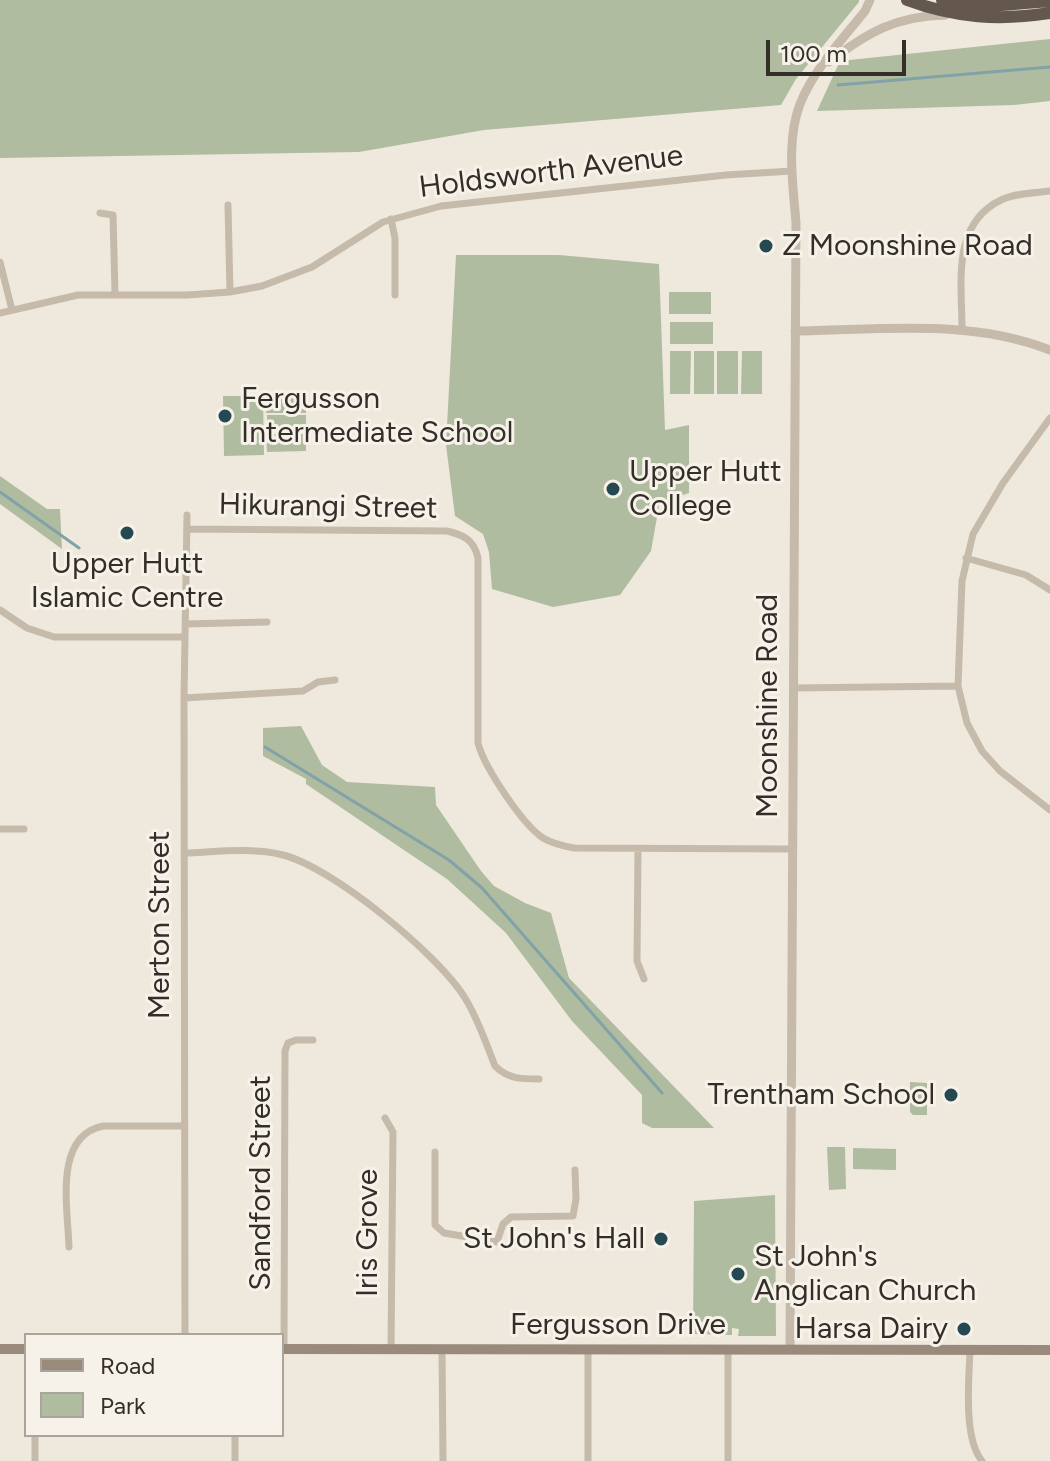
<!DOCTYPE html>
<style>
body{margin:0}
#map{position:relative;width:1050px;height:1461px;overflow:hidden;background:#efe9dd;font-family:Figtree,sans-serif}
canvas{display:block}
.legend{position:absolute;left:24px;top:1333px;width:260px;height:104px;box-sizing:border-box;background:#f7f2e9;border:2px solid #a9a49c;margin:0;padding:10px 14px;list-style:none;font-size:24px;color:#342e29}
.legend li{display:flex;align-items:center;gap:16px;height:40px}
.legend b{width:40px;border:2px solid #a9a49c}
.scale{position:absolute;left:766px;top:40px;width:140px;height:36px;box-sizing:border-box;border:4px solid #342e29;border-top:0;padding-left:10px;font-size:24px;line-height:28px;white-space:nowrap;color:#342e29;-webkit-text-stroke:6px #f7f2e9;paint-order:stroke}
</style>
<div id="map">
<canvas width="1050" height="1461"></canvas>
<ul class="legend">
<li><b style="height:10px;background:#998a7c"></b>Road</li>
<li><b style="height:22px;background:#afbc9f"></b>Park</li>
</ul>
<div class="scale">100 m</div>
</div>
<script>
const ctx = document.querySelector('canvas').getContext('2d');
ctx.lineJoin = 'round';
function paint(path, color) {
  ctx.fillStyle = color;
  ctx.fill(path, 'evenodd');
}
function strokePath(path, color, width, dash) {
  ctx.strokeStyle = color;
  ctx.lineWidth = width;
  ctx.lineCap = dash ? 'butt' : 'round';
  ctx.setLineDash(dash || []);
  ctx.stroke(path);
}
function write(font, color, halo, rows, align = 'center') {
  ctx.font = font + ' Figtree,sans-serif';
  ctx.lineWidth = 6;
  ctx.setLineDash([]);
  ctx.textBaseline = 'middle';
  ctx.strokeStyle = halo;
  ctx.fillStyle = color;
  for (const [text, x, y, turn = 0] of rows) {
    ctx.save();
    ctx.translate(x, y);
    ctx.rotate((+turn || 0) * Math.PI / 180);
    ctx.textAlign = isNaN(turn) ? turn : align;
    if (halo) ctx.strokeText(text, 0, 0);
    ctx.fillText(text, 0, 0);
    ctx.restore();
  }
}
paint(new Path2D(`
 M0 0H859V2L796 79 781 105 484 130 359 152 0 158Z
 M1050 39V101L1014 105 817 111 840 61Z
 M456 255H559L659 264 665 430 689 425V493L665 501 660 500 651 551 620 595 553 607 492 589 489 552 483 534 455 516 446 445Z
 M669 292H711V314H669Z
 M670 322H713V344H670Z
 M670 351H691L690 394H670Z
 M694 351H714V394H694Z
 M717 351H738V394H717Z
 M742 351H762V394H741Z
 M223 396H263L264 455 224 456Z
 M266 396H306V413H266Z
 M267 415H306V432H267Z
 M266 434H306V451L267 452Z
 M0 476 47 509H60L62 549 0 504Z
 M301 726 322 765 347 782 435 787 436 805 481 871 494 886 525 903 551 913 569 978 714 1128H652L642 1123V1095L572 1021 506 933 447 879 306 784V779L263 756V728Z
 M910 1082 927 1083V1115H913L910 1112Z
 M827 1147H845L846 1189 829 1190Z
 M853 1148 896 1149V1170L853 1169Z
 M775 1195 776 1336H738L739 1329 732 1328V1335L693 1334 694 1201Z`), '#afbc9f');
strokePath(new Path2D(`
 M838 85 1050 67
 M0 492 79 548
 M265 747 449 860 482 888 662 1093`), '#80a2a8', 3);
strokePath(new Path2D(`
 M228 205 230 292
 M100 213 113 215 115 294
 M391 219 395 238V295
 M0 262 12 310
 M0 313 78 295H187L230 292 262 286 312 267 383 222 441 206 726 175 792 171
 M962 329C962 283 951 224 1001 200 1016 193 1034 193 1050 191
 M1050 418 1003 483 973 534 962 581 958 686 967 723 982 751 1000 771 1050 810
 M187 529 447 531C464 535 474 540 478 558V743C484 767 523 825 543 838 553 844 563 846 574 848L792 849
 M966 558 1026 575 1050 590
 M0 610 27 628 54 637H185
 M185 624 267 622
 M793 688 958 686
 M184 698 303 691 318 682 335 680
 M0 829H24
 M638 849 637 961 644 979
 M184 853C216 852 252 847 283 855 332 867 439 955 465 998 478 1019 486 1043 495 1066 508 1079 521 1079 539 1079
 M385 1118 393 1132 391 1349
 M435 1152V1225L444 1233 497 1242 503 1224 511 1217 573 1216 576 1199 575 1170
 M69 1247C68 1209 53 1136 103 1126H184
 M185 1335 184 698 187 515
 M284 1349 285 1051 288 1043 296 1040H313
 M442 1349 443 1461
 M588 1349V1461
 M970 1350C969 1379 963 1438 982 1461
 M235 1435V1461
 M35 1461V1435
 M728 1461V1349`), '#c6baab', 7);
strokePath(new Path2D(`
 M829 62C868 32 896 16 946 15
 M795 331C881 330 968 318 1050 350
 M790 1349 796 223C793 184 786 141 800 104 814 69 842 40 865 11L870 0`), '#c6baab', 9);
strokePath(new Path2D(`
 M0 1349H26
 M282 1349 1050 1350`), '#998a7c', 10);
strokePath(new Path2D(`
 M907 0C955 18 1000 21 1050 13
 M942 0 990 6 1050 1`), '#64584e', 12);
for (const [x, y, r, color] of [
 [766,246,8,"#244950"],
 [225,416,8,"#244950"],
 [613,489,8,"#244950"],
 [127,533,8,"#244950"],
 [951,1095,8,"#244950"],
 [661,1239,8,"#244950"],
 [738,1274,8,"#244950"],
 [964,1329,8,"#244950"]
]) {
  const dot = new Path2D();
  dot.arc(x, y, r, 0, 2 * Math.PI);
  ctx.fillStyle = color;
  ctx.fill(dot);
  strokePath(dot, '#f7f2e9', 3);
}
write('30px', '#342e29', '#f7f2e9', [
 ["Holdsworth Avenue",551,172,-7],
 ["Hikurangi Street",328,507,1],
 ["Moonshine Road",768,706,-90],
 ["Merton Street",160,925,-90],
 ["Sandford Street",261,1183,-90],
 ["Iris Grove",368,1233,-90],
 ["Fergusson Drive",618,1325]
]);
write('30px', '#342e29', '#f7f2e9', [
 ["Z Moonshine Road",782,246],
 ["Fergusson",241,399],
 ["Intermediate School",241,433],
 ["Upper Hutt",629,472],
 ["College",629,506],
 ["Upper Hutt",127,564,"center"],
 ["Islamic Centre",127,598,"center"],
 ["Trentham School",935,1095,"right"],
 ["St John's Hall",645,1239,"right"],
 ["St John's",754,1257],
 ["Anglican Church",754,1291],
 ["Harsa Dairy",948,1329,"right"]
], 'left');
</script>
